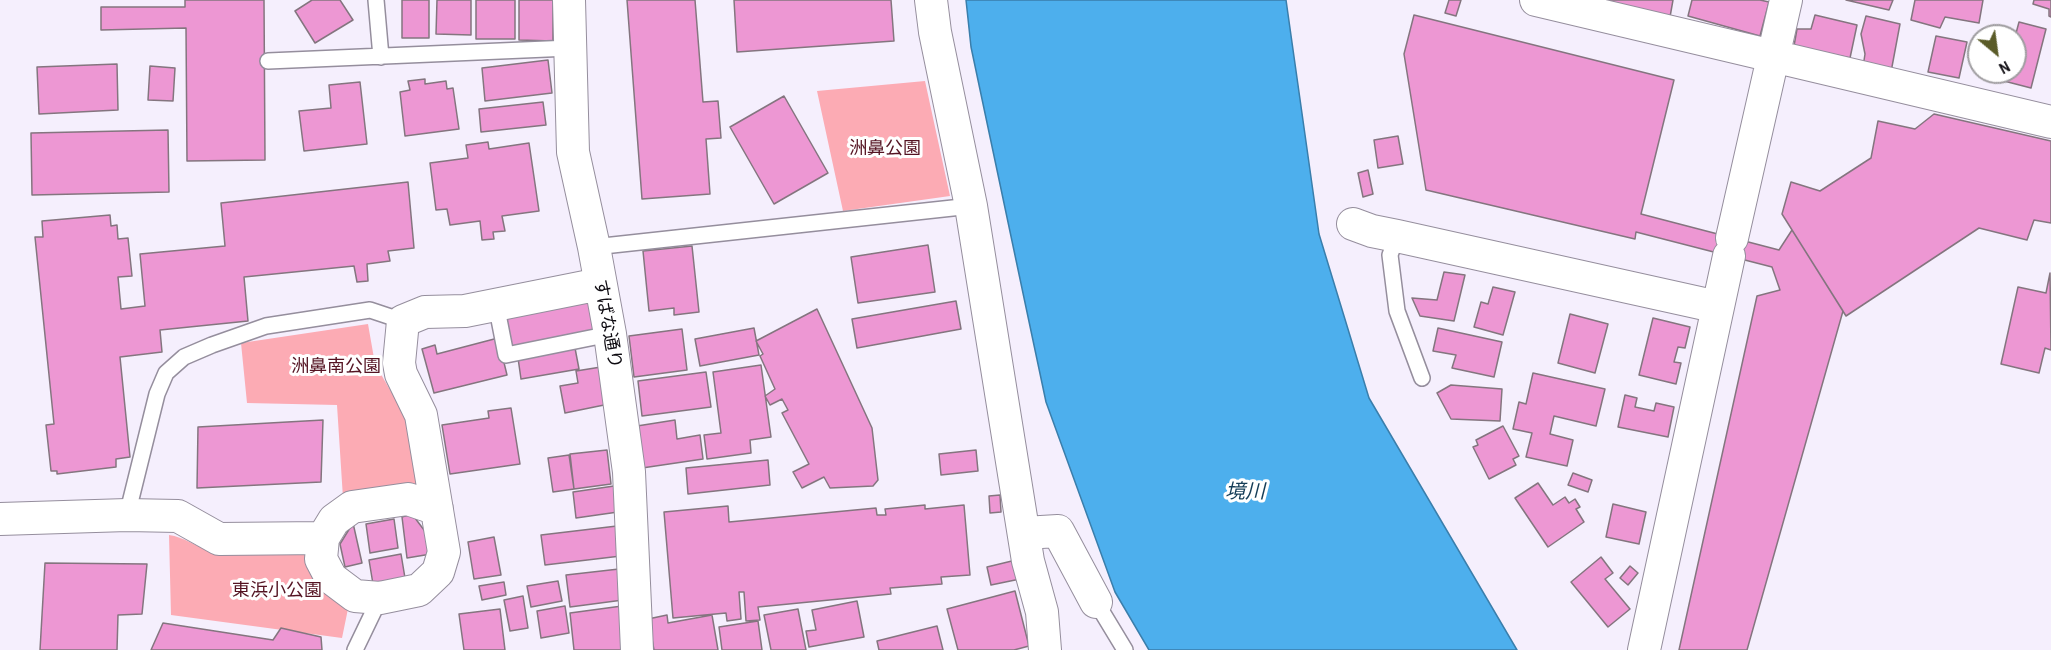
<!DOCTYPE html>
<meta charset="utf-8">
<style>
body{margin:0}
#map{position:relative;width:2051px;height:650px;overflow:hidden;background:#f5effd;font-family:"Archivo Narrow",sans-serif}
canvas{display:block}
.north{position:absolute;left:1967px;top:24px;width:60px;height:60px;box-sizing:border-box;background:#fff;border:2px solid #9f9da0;border-radius:50%;rotate:151deg;font-size:16px;font-weight:700;line-height:24px;text-align:center;color:#0e0b11}
.north::after{content:'';display:block;margin:auto;width:21px;height:27px;background:#5a5b28;clip-path:polygon(50% 0,100% 100%,50% 72%,0 100%)}
</style>
<div id="map">
<canvas width="2051" height="650"></canvas>
<div class="north">N</div>
</div>
<script>
const ctx = document.querySelector('canvas').getContext('2d');
ctx.lineJoin = 'round';
function paint(path, color) {
  ctx.fillStyle = color;
  ctx.fill(path, 'evenodd');
}
function strokePath(path, color, width, dash) {
  ctx.strokeStyle = color;
  ctx.lineWidth = width;
  ctx.lineCap = dash ? 'butt' : 'round';
  ctx.setLineDash(dash || []);
  ctx.stroke(path);
}
function write(font, color, halo, rows, align = 'center') {
  ctx.font = font + ' "Archivo Narrow","Noto Sans JP",sans-serif';
  ctx.lineWidth = 6;
  ctx.setLineDash([]);
  ctx.textBaseline = 'middle';
  ctx.strokeStyle = halo;
  ctx.fillStyle = color;
  for (const [text, x, y, turn = 0] of rows) {
    ctx.save();
    ctx.translate(x, y);
    ctx.rotate((+turn || 0) * Math.PI / 180);
    ctx.textAlign = isNaN(turn) ? turn : align;
    if (halo) ctx.strokeText(text, 0, 0);
    ctx.fillText(text, 0, 0);
    ctx.restore();
  }
}
paint(new Path2D(`
 M925 81 950 196 843 211 817 91Z
 M368 324 375 364 404 414 419 487 343 498 337 405 247 403 241 343Z
 M169 535C184 537 194 546 209 550L307 553 349 604 342 638 171 615Z`), '#fcabb4');
const water = new Path2D(`
 M966 0H1286L1319 234 1369 398 1517 650H1149L1115 592 1046 402 971 47Z`);
paint(water, '#4dafed');
strokePath(water, '#3a7eab', 1.5);
const building = new Path2D(`
 M185 0H264L265 160 187 161 186 28 101 30V7H185Z
 M312 0H340L353 20 315 43 295 11Z
 M402 0H429V38H402Z
 M437 0H471V35L436 34Z
 M476 0H515V39H476Z
 M519 0H553V41L519 40Z
 M627 0H695L703 102 718 101 721 138 706 139 710 194 642 199Z
 M734 0H891L894 41 737 52Z
 M1449 0H1461L1456 16 1445 13Z
 M1595 0H1673L1670 17Z
 M1692 0H1760L1769 2 1760 36 1688 16Z
 M1846 0H1893L1889 10Z
 M1915 0H1983L1979 23 1945 17 1940 28 1911 20Z
 M2034 0H2051V17L2049 16V9L2033 4Z
 M1414 15 1674 80 1641 214 1779 250 1792 230 1843 311 1747 650H1679L1757 296 1780 290 1772 267 1636 232 1635 239 1426 190 1404 54Z
 M1815 15 1857 25 1850 58 1794 46 1797 29H1811Z
 M1866 16 1900 24 1891 72 1863 67 1865 54 1861 34Z
 M2019 22 2046 29 2031 88 2004 81 2006 72H2015V37Z
 M1936 36 1967 42 1959 78 1928 72Z
 M548 60 552 93 485 101 482 68Z
 M117 64 118 110 39 114 37 67Z
 M150 66 175 68 173 101 148 100Z
 M425 79V84L446 81 447 89 453 88 459 129 405 136 400 92 410 90 408 81Z
 M360 82 367 144 304 151 299 111 331 108 329 85Z
 M784 96 828 173 774 204 730 127Z
 M543 102 546 125 481 132 479 109Z
 M1934 114 2051 141V223L2034 220 2027 240 1979 228 1846 316 1782 214 1791 182 1820 191 1871 158 1878 121 1915 129Z
 M168 130 169 192 32 195 31 133Z
 M1398 136 1403 164 1378 168 1374 140Z
 M488 142 489 149 529 143 539 211 502 216 505 231 493 232 494 239 482 240 480 221 450 225 447 209 436 210 430 163 468 158 466 145Z
 M1368 170 1373 194 1363 197 1358 173Z
 M408 182 414 248 388 251 390 261 367 264 368 281 357 282 354 266 244 277 248 321 160 330 162 352 120 357 130 457 116 459V467L57 474V471H51L46 425 54 424 35 237H43L42 221 110 215 111 226 117 225 118 239 128 238 132 276 118 277 121 309 145 306 140 254 225 246 221 203Z
 M928 245 935 292 858 303 851 257Z
 M692 246 699 312 674 315V308L649 311 643 251Z
 M1444 272 1465 275 1454 321 1420 316 1412 298 1437 300Z
 M2050 273 2051 350 2045 348 2039 373 2001 364 2018 287 2046 293Z
 M1493 287 1515 292 1503 335 1474 327 1481 302 1488 304Z
 M589 293 597 333 509 351 501 310Z
 M956 301 961 329 857 348 852 319Z
 M817 309 872 428 878 480 873 486 830 488 824 477 802 488 793 472 809 464 782 413 788 410 782 399 770 405 765 396 775 389 760 356 763 354 756 341Z
 M1570 314 1608 324 1595 373 1558 363Z
 M1653 318 1690 327 1685 348 1678 347 1674 362 1681 363 1676 384 1639 375Z
 M754 328 759 355 700 366 695 339Z
 M1438 328 1502 342 1494 377 1452 368 1456 355 1433 351Z
 M682 329 687 370 634 377 629 336Z
 M498 338 507 375 434 393 422 349 435 345 437 354Z
 M575 348 579 369 521 379 518 358Z
 M761 365 771 437 750 440 751 453 707 459 704 435 721 433 713 372Z
 M601 367 609 404 565 413 560 386 578 383 576 371Z
 M706 372 711 407 642 416 638 381Z
 M1533 373 1605 389 1596 426 1554 416 1550 434 1573 440 1567 466 1526 457 1532 433 1513 429 1519 402 1526 404Z
 M1451 385 1502 389 1500 421 1451 419 1437 393Z
 M1625 395 1637 398 1635 407 1654 411 1656 403 1674 407 1668 437 1618 427Z
 M511 408 520 464 450 474 442 425 489 418 488 411Z
 M323 420 321 482 197 488 198 427Z
 M675 420 677 439 700 435 703 459 642 468 637 426Z
 M1503 426 1519 456 1513 459 1516 465 1489 479 1473 447 1478 445 1476 440Z
 M607 450 611 484 574 489 570 454Z
 M976 450 978 471 941 475 939 454Z
 M569 455 574 489 553 492 548 458Z
 M768 460 770 485 688 494 686 468Z
 M1573 473 1592 480 1588 492 1568 485Z
 M1538 483 1553 505 1565 497 1569 503 1575 499 1580 507 1576 509 1584 522 1548 547 1515 498Z
 M614 486 618 512 576 518 573 492Z
 M1000 495 1001 512 990 513 989 496Z
 M1613 504 1646 512 1639 544 1606 537Z
 M925 505V509L964 505 970 575 941 577 942 584 890 588 891 594 758 607 760 620 746 621 744 592H739L741 619 727 621 726 613 673 618 664 512 728 506 729 522 876 508 877 515H886L885 509Z
 M412 514 430 538 431 554 407 558 402 517Z
 M394 519 398 548 370 553 366 524Z
 M353 523 362 563 345 567 340 544Z
 M617 526 621 556 545 565 541 535Z
 M494 537 501 575 474 579 468 542Z
 M401 554 405 578 373 584 369 560Z
 M1601 557 1613 573 1605 579 1630 609 1608 627 1571 582Z
 M1016 560 1020 579 991 585 987 567Z
 M45 563 147 564 142 614 118 615 117 650H40Z
 M1630 566 1638 573 1628 585 1620 578Z
 M619 569 623 600 570 607 566 575Z
 M558 581 562 601 531 607 527 586Z
 M504 582 506 595 482 600 479 586Z
 M1015 591 1029 646 1014 650H958L947 609Z
 M523 596 528 628 510 631 504 600Z
 M857 601 864 637 809 647 806 631 816 630 812 610Z
 M565 606 569 633 541 638 537 611Z
 M622 606 628 650H574L570 613Z
 M500 609 505 650H464L459 614Z
 M798 609 806 650H771L764 615Z
 M667 615 668 623 712 615 718 650H654L648 619Z
 M758 621 762 650H722L719 627Z
 M163 623 273 640 281 628 321 637 322 650H151Z
 M937 626 943 650H879L877 641Z`);
paint(building, '#ed97d3');
strokePath(building, '#84757f', 1.5);
const service = new Path2D(`
 M376 0 381 57
 M268 61 570 48
 M1397 236 1390 255 1397 311 1422 378
 M594 247 971 206
 M496 304 506 355 610 334
 M127 515 157 394 166 373 184 357 212 345 266 326 370 310 403 321
 M1096 602 1125 650
 M355 650 380 598`);
const minor = new Path2D(`
 M569 0 573 152 594 247 610 334 629 472 637 650
 M931 0 935 32 971 206 1028 561 1042 612 1045 650
 M1536 0 2051 122
 M1353 224 1372 231 1397 236 1718 307
 M1732 238 1786 0
 M437 509 408 499 352 507 334 520 323 538 321 559 331 578 355 596 380 598 419 590 438 572 444 552 421 415 401 374 399 363 403 321 425 312 465 311 600 284
 M0 519 127 515 178 516 219 539 323 538
 M1024 533 1058 531 1096 602
 M1644 650 1729 256`);
strokePath(service, '#958e9d', 18);
strokePath(minor, '#958e9d', 34);
strokePath(service, '#fff', 15);
strokePath(minor, '#fff', 32);
write('18px', '#541322', '#fff', [
 ["洲鼻公園",885,149],
 ["洲鼻南公園",336,367],
 ["東浜小公園",277,591]
]);
write('18px', '#0e0b11', '#fff', [
 ["すばな通り",607,324,80]
]);
write('italic 20px', '#153d57', '#fff', [
 ["境川",1245,493]
]);
</script>
